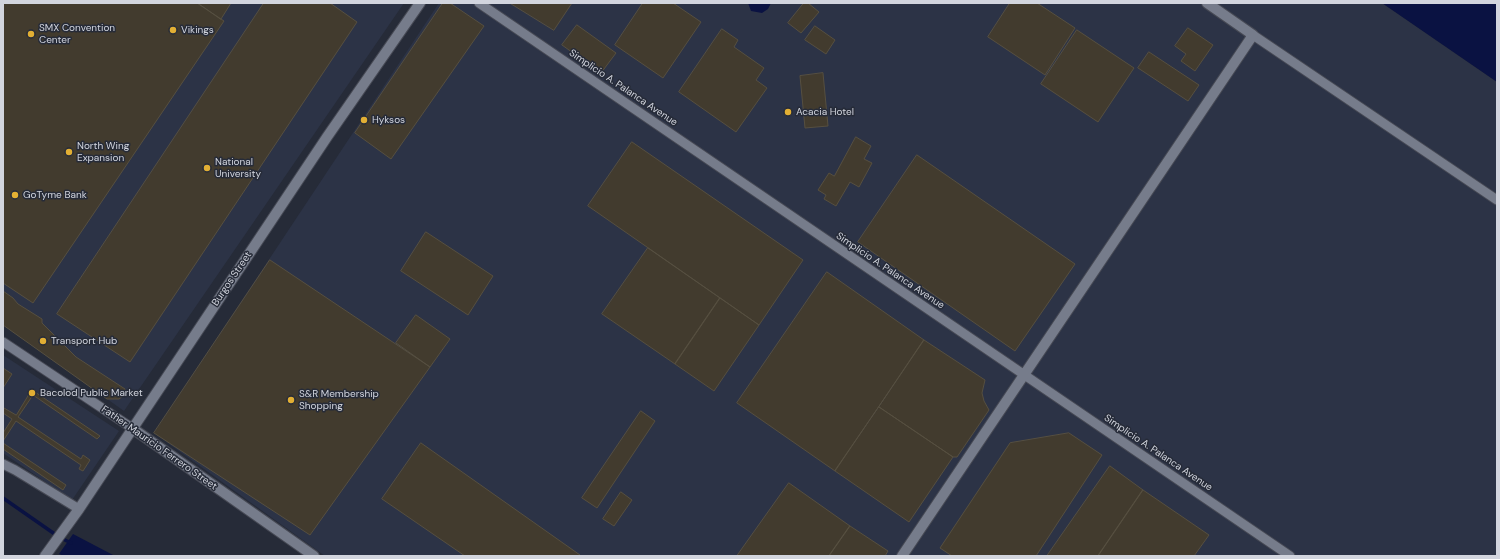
<!DOCTYPE html>
<style>
body{margin:0}
#map{position:relative;width:1500px;height:559px;overflow:hidden;background:#262b38;font-family:"DM Sans",sans-serif}
canvas{display:block}
.frame{position:absolute;inset:0;border:4px solid #d2d5de;pointer-events:none}
</style>
<div id="map">
<canvas width="1500" height="559"></canvas>
<div class="frame"></div>
</div>
<script>
const ctx = document.querySelector('canvas').getContext('2d');
ctx.lineJoin = 'round';
function paint(path, color) {
  ctx.fillStyle = color;
  ctx.fill(path, 'evenodd');
}
function strokePath(path, color, width, dash) {
  ctx.strokeStyle = color;
  ctx.lineWidth = width;
  ctx.lineCap = dash ? 'butt' : 'round';
  ctx.setLineDash(dash || []);
  ctx.stroke(path);
}
function write(font, color, halo, rows, align = 'center') {
  ctx.font = font + ' "DM Sans",sans-serif';
  ctx.lineWidth = 3;
  ctx.setLineDash([]);
  ctx.textBaseline = 'middle';
  ctx.strokeStyle = halo;
  ctx.fillStyle = color;
  for (const [text, x, y, turn = 0] of rows) {
    ctx.save();
    ctx.translate(x, y);
    ctx.rotate((+turn || 0) * Math.PI / 180);
    ctx.textAlign = isNaN(turn) ? turn : align;
    if (halo) ctx.strokeText(text, 0, 0);
    ctx.fillText(text, 0, 0);
    ctx.restore();
  }
}
paint(new Path2D(`
 M3 3H404L124 411 3 325Z
 M439 3H1382L1497 82V556H325L154 433Z
 M3 355 119 431 72 500 3 453Z`), '#2c3346');
paint(new Path2D(`
 M748 3H771L768 9 762 13 751 11Z
 M1382 3H1497V82Z
 M73 534 115 556H64L59 554Z`), '#0a1242');
strokePath(new Path2D(`
 M3 498 59 537 71 543`), '#0a1242', 3.5);
const building = new Path2D(`
 M3 3H197L224 21 33 303 3 283Z
 M198 3H231L221 19Z
 M264 3H330L357 22 130 362 57 314Z
 M443 3H450L484 26 391 159 355 133Z
 M510 3H572L554 30Z
 M643 3H673L701 22 663 78 615 45Z
 M804 3H808L819 12 801 33 788 23Z
 M1010 3H1037L1075 28 1045 75 988 37Z
 M577 25 616 53 601 73 562 45Z
 M815 26 835 40 826 54 805 40Z
 M1188 28 1213 45 1195 71 1181 61 1186 54 1175 46Z
 M722 29 738 40 734 47 764 68 756 80 767 88 736 132 679 92Z
 M1077 30 1134 68 1098 122 1041 84Z
 M1149 52 1199 85 1188 101 1138 68Z
 M823 73 828 126 805 128 800 76Z
 M856 137 871 146 864 159 872 163 859 187 850 182 836 206 824 199 826 195 818 190 829 173 834 176Z
 M632 142 803 260 759 325 588 206Z
 M917 155 1075 264 1015 351 858 242Z
 M426 232 493 276 468 315 401 271Z
 M648 248 720 298 675 364 602 314Z
 M270 260 430 367 310 535 154 433Z
 M827 272 924 340 835 471 737 403Z
 M3 291 13 298 18 304 42 319V323L76 357 125 389 126 393 123 396 119 399H107L3 325Z
 M720 298 759 325 714 391 675 364Z
 M416 315 450 339 430 367 396 343Z
 M924 340 985 380 982 393 984 401 989 410 957 457H953L879 407Z
 M3 368 12 374 3 388Z
 M32 390 100 436 97 439 33 395 18 417 81 459 83 455 90 460 83 471 79 469 81 465 16 421 3 441V433L12 419 3 413V410L4 408 16 415Z
 M879 407 953 457 909 522 835 471Z
 M641 411 655 421 597 508 582 498Z
 M1069 433 1102 455 1036 556H952L940 548 1010 443Z
 M3 443 66 485 63 490 3 449Z
 M421 443 580 555V556H465L382 499Z
 M1110 466 1143 490 1098 556H1047Z
 M789 483 850 526 829 556H737Z
 M1143 490 1209 535 1194 556H1098Z
 M621 492 632 500 614 526 603 519Z
 M850 526 888 551 885 556H829Z`);
paint(building, '#423b2e');
strokePath(building, '#564f40', 1);
const minor = new Path2D(`
 M479 3 1290 556
 M1253 35 1497 200
 M3 342 132 428
 M3 464 15 470 79 509`);
const tertiary = new Path2D(`
 M132 428 314 556
 M45 556 79 509 327 137 420 3
 M902 556 1253 35 1207 3`);
strokePath(minor, '#464954', 11);
strokePath(tertiary, '#464954', 12);
strokePath(minor, '#767c8b', 9);
strokePath(tertiary, '#767c8b', 10);
for (const [x, y, r, color] of [
 [173,30,4,"#e2af34"],
 [31,34,4,"#e2af34"],
 [788,112,4,"#e2af34"],
 [364,120,4,"#e2af34"],
 [69,152,4,"#e2af34"],
 [207,168,4,"#e2af34"],
 [15,195,4,"#e2af34"],
 [43,341,4,"#e2af34"],
 [32,393,4,"#e2af34"],
 [291,400,4,"#e2af34"]
]) {
  const dot = new Path2D();
  dot.arc(x, y, r, 0, 2 * Math.PI);
  ctx.fillStyle = color;
  ctx.fill(dot);
  strokePath(dot, '#262b38', 1.5);
}
write('10px', '#d2d5de', '#262b38', [
 ["SMX Convention",39,28],
 ["Center",39,40],
 ["Vikings",181,30],
 ["Acacia Hotel",796,112],
 ["Hyksos",372,120],
 ["North Wing",77,146],
 ["Expansion",77,158],
 ["National",215,162],
 ["University",215,174],
 ["GoTyme Bank",23,195],
 ["Transport Hub",51,341],
 ["Bacolod Public Market",40,393],
 ["S&R Membership",299,394],
 ["Shopping",299,406]
], 'left');
write('10px', '#d2d5de', '#262b38', [
 ["Simplicio A. Palanca Avenue",623,88,34],
 ["Simplicio A. Palanca Avenue",890,271,34],
 ["Burgos Street",232,279,-56],
 ["Father Mauricio Ferrero Street",159,448,35],
 ["Simplicio A. Palanca Avenue",1158,453,34]
]);
</script>
